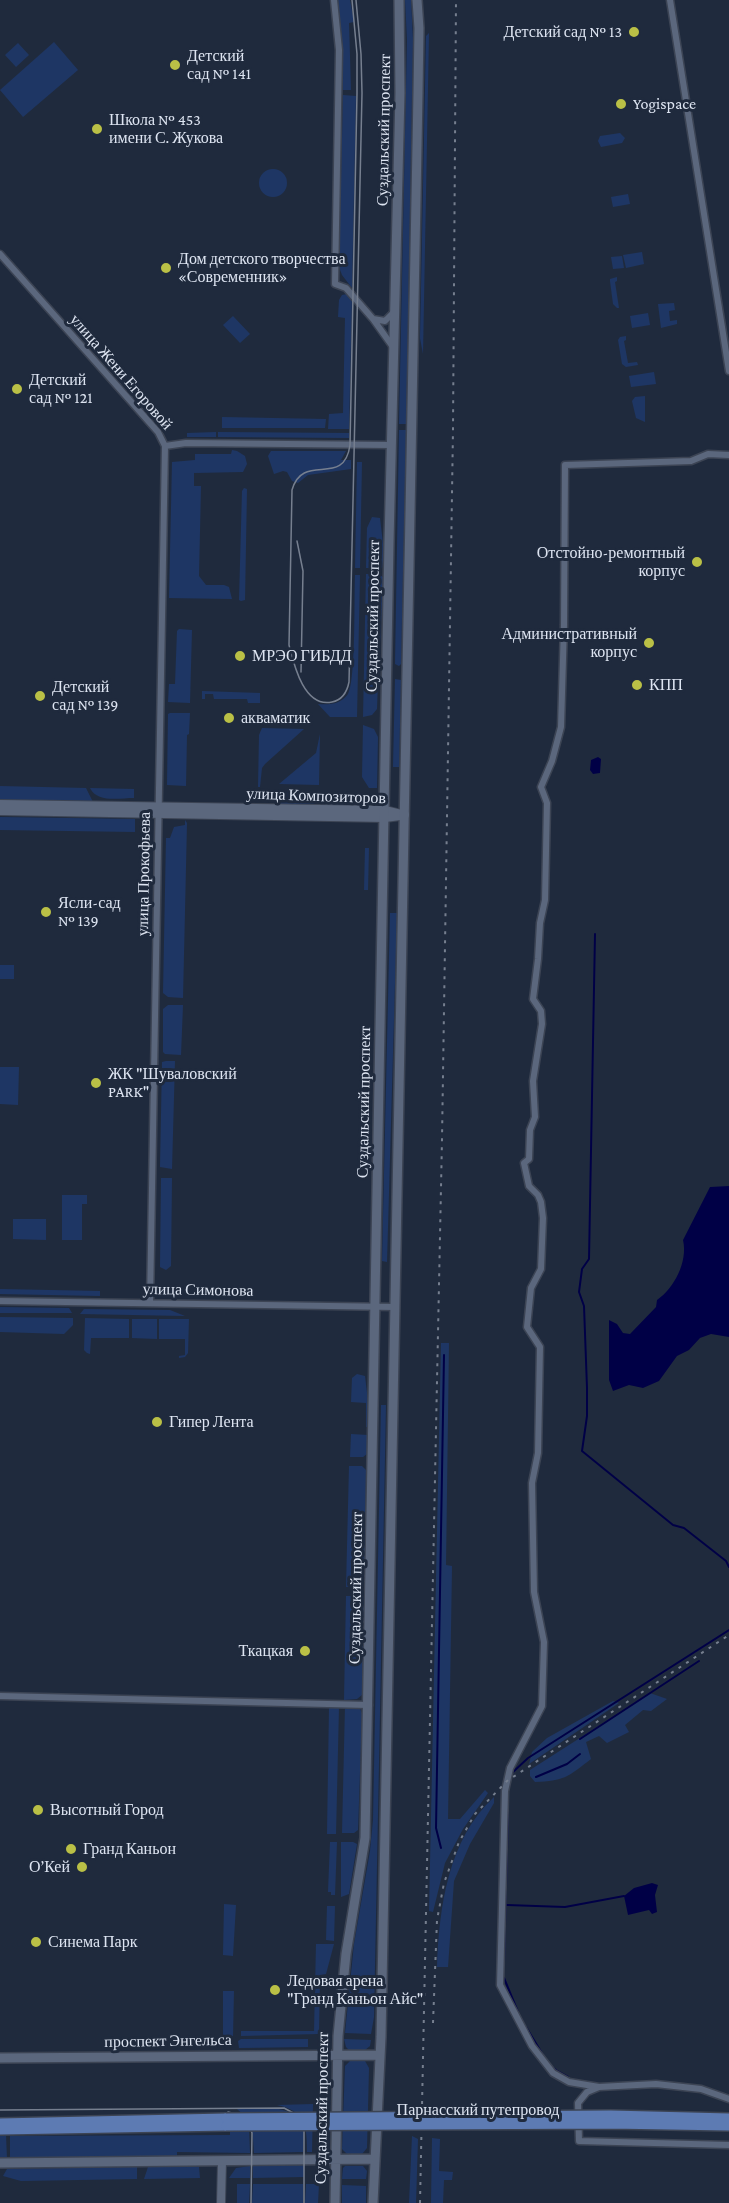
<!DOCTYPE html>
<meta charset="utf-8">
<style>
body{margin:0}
canvas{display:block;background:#1f2a3d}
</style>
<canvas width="729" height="2203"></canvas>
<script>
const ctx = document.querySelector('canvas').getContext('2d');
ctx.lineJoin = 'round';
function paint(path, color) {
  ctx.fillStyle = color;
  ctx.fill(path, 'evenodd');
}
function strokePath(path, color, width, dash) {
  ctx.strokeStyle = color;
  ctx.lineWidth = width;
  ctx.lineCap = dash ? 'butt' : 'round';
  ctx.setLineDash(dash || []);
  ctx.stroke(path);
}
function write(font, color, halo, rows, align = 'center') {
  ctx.font = font + ' "Crimson Pro",serif';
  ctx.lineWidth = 6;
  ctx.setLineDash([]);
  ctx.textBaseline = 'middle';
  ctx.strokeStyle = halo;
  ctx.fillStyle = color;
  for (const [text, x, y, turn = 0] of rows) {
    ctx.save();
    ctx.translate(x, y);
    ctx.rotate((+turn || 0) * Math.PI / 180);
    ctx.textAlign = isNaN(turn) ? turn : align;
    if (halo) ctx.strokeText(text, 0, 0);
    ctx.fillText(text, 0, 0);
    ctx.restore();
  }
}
paint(new Path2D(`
 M338 0H350L354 22 349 23 351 90H343V49Z
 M405 0H411L413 40 406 424H399L407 40Z
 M429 33 423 354 420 338 426 36Z
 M54 42 78 70 23 117 0 90Z
 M18 43 29 55 16 67 5 55Z
 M343 95 356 96 352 288 342 275 339 267Z
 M620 133 625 138 622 143 601 147 598 141 600 136Z
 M259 183a14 14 0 1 1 28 0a14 14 0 1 1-28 0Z
 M628 194 630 204 613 207 611 197Z
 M642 252 644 264 626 268 623 255Z
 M622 256 624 268 613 269 611 257Z
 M617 277V281L615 282 619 308H617L613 304 610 281V279Z
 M347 294 352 298 349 429H328L329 414 343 413 345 318 338 317 339 300 342 295Z
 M674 303 675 310 669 311 670 321 677 320V324L661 328 658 304Z
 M648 313 650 325 632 328 630 316Z
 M233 316 250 334 240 343 223 325Z
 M626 336V340L624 341 628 363 637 362 638 365 626 367 622 364 618 340 620 337Z
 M654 372 656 384 631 387 629 376Z
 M645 396V422L636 418 632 401 635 397Z
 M222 417 326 419 325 428H222Z
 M399 430H406L401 664 399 666 395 664Z
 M216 432V437H187V433Z
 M218 432 349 433V438L218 437Z
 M232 450 237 451 245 456 247 464 243 472 194 473V486H201L199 576 206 585H224L229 587 232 599 169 598 172 462 195 460V454H231Z
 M271 451H346L341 460H351V469L308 475 298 483 292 481 287 472 283 471 274 474 268 456Z
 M357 462H362L360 568H355Z
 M244 488 247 489 245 600 241 601 239 600 242 491Z
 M372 517 380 518 384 552 382 568H366L367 528Z
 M366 574H378L383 577C382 621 378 665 377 709L372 715 363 717Z
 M355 575H360L357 717H330L318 704C330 705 341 704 348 694 356 680 354 597 355 575Z
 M179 629 192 630 190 703 168 702 169 684H175L177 631Z
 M395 679 401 680 399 767H393Z
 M202 691 260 693V703H248L247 699H214L213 694H205V699H202Z
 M170 713H190L189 734 187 735 186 786 167 785 168 714Z
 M363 725 374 729 378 737 377 788H369L362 777Z
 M262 728 304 729 265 764 262 768 260 787H258L259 735Z
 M320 734 319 785 279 784 316 753Z
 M0 786 86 788 93 802 0 800Z
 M90 788 134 789V798C119 798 97 803 90 788Z
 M278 792 357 794V802H351V807L278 805Z
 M0 817 135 819V832L0 830Z
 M185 820 187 823 183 998 168 997 163 993 166 838H170L174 827 185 825Z
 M365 848H369L368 890H364Z
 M390 913H397L387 1262 382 1261Z
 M0 965H14V979H0Z
 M168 1005H183L181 1055 165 1054 163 1052V1009Z
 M166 1061H175L172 1169 160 1167 162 1062Z
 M0 1067H19L18 1105 0 1104Z
 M161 1178H172L171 1266 166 1270 160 1267Z
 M62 1195H87V1204H82V1240H62Z
 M13 1219H46V1240L13 1239Z
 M0 1289 100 1291V1296L0 1294Z
 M0 1307 69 1308 72 1313H0Z
 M84 1309 170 1310 185 1316 80 1314Z
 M0 1317 73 1318V1325L64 1334 0 1332Z
 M85 1318 129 1319V1338H91L90 1354 87 1353 84 1350Z
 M132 1319H157V1339L132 1338Z
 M159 1319H189L188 1353 185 1357 179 1358V1356L185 1355V1339H159Z
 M441 1343H449L446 1565 452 1566 448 1819H460L485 1790 488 1793 463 1829 445 1863 433 1912 429 1911Z
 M357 1374 365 1376 368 1401V1427H366V1403L351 1402 352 1378Z
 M381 1405H386L374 2017 371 2034 345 2033 354 1944 370 1851 373 1820Z
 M351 1434 368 1435 367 1454 363 1457H350Z
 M349 1466H362L366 1470 364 1587H346Z
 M346 1596H364L362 1695 357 1699 344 1700Z
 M650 1693 667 1699 651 1711 643 1710 625 1725 629 1732 607 1743 599 1736 586 1742 591 1759C568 1777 564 1781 535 1782L530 1776V1770Z
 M613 1701 619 1703 529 1764 532 1752 547 1738Z
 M345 1706 360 1708 362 1714 358 1830 354 1833H342Z
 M329 1707H339L336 1834H327Z
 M494 1797V1803L470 1844 454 1881 448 1967H437C439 1908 448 1839 494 1797Z
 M330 1842H337L335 1895H331V1892H328Z
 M341 1842H353L357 1844 349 1894 341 1897Z
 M224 1904 236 1905 233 1956 223 1955Z
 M327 1906H335L334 1941 326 1940Z
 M316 1944H334L326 1974 320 1975 319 2034 241 2036V2031H314Z
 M223 1991H234L233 2036H223Z
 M241 2039H308V2047L241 2048H239L238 2041Z
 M344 2039 371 2040 370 2046 365 2050H349L346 2047Z
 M350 2061H365L369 2068 367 2148 362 2154H347L342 2149 345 2066Z
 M320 2064 326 2071 325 2145 318 2154Z
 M313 2104 312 2152H307C307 2127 306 2111 277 2105Z
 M237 2109C259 2109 294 2101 303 2128 305 2135 303 2145 303 2152L254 2153C253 2133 253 2122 237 2109Z
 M230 2113 238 2115 249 2127 250 2153 177 2152V2157L10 2159V2136L230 2135Z
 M6 2135 7 2159 0 2158V2136Z
 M412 2136 418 2139 416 2203H409Z
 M432 2138 440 2139 439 2171 453 2172 452 2180H444L443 2203H431Z
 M304 2165V2177L253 2178V2166Z
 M250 2166V2178H229L236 2168Z
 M345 2166H363L367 2171 366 2179H342L343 2168Z
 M137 2167V2179L21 2181 3 2176 7 2169Z
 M148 2167H199L200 2178 144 2179Z
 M237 2184H250L249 2203H237Z
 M253 2184H303V2203H252Z
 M306 2184H319L318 2203H305Z
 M342 2185 366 2186V2203H342Z`), '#1e3664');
paint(new Path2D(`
 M598 757 601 759 600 773 593 774 590 770 591 760Z
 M729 1186V1337L711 1334 700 1338 689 1350 677 1356 659 1381 643 1388 629 1385 613 1391 609 1380V1320L617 1324 623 1333 630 1334 656 1307 657 1300C674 1288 688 1262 683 1240L710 1187Z
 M652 1883 658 1885 655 1895 657 1912 652 1914 649 1910 628 1915 624 1896 634 1888Z`), '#000046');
strokePath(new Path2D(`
 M595 934 589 1259 582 1269 579 1292 584 1306 587 1388V1416L582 1451 673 1525 684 1528 726 1561 729 1567
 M580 1739 699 1661
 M513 1772 528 1758 729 1630
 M536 1777 567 1764 580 1754
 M441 1848 436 1828 444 1355
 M507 1905 565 1907 624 1896
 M504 1964 508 1813
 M504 1978 518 2012
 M526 2027 543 2055
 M550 2065 557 2071 568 2077`), '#000046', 2);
const minor = new Path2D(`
 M334 0 339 50 335 284 346 288 373 319
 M670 0 729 371
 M0 254 158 432 165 446 150 1303
 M393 347 373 319 385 321 394 312
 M165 446 186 443 391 445
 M0 1301 396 1307
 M0 1696 369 1705
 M599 2087 569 2082 553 2073 532 2046 500 1985 505 1791 510 1768 542 1706 544 1642 534 1592 532 1483 538 1453 540 1347 527 1327 531 1288 541 1269 543 1218 541 1202 538 1195 529 1186 524 1163 529 1159 530 1130 535 1117 533 1081 542 1024 541 1011 533 999 538 959 540 923 545 900 547 803 541 787 552 761 561 727 564 625 565 465 691 461 708 454 729 455
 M729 2099 701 2089 656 2084 599 2087 587 2092 578 2103 579 2141 729 2145`);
const tertiary = new Path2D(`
 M0 804 385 810 405 815
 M0 811 385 818 400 816
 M221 2203 222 2161`);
const secondary = new Path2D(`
 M0 2058 380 2055
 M0 2163 375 2159
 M335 2203 338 2036 346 1954 365 1838 389 542 400 93 399 0
 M373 2203 381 2037 418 93 419 28 417 0`);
const primary = new Path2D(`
 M0 2123 226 2118
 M0 2130 226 2126`);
strokePath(minor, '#3c4454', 9);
strokePath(tertiary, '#3c4454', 10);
strokePath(secondary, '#3c4454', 12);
strokePath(primary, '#3c4454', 12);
strokePath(minor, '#5b677d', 6);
strokePath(tertiary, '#5b677d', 8);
strokePath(secondary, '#5b677d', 9);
strokePath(primary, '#5d7bb3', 9);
strokePath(new Path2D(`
 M352 0 357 54V93L350 445C344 489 303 451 292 490L289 645C294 665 304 708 332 702 343 700 347 692 349 682L362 93 361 54 356 0
 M297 541 303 571 301 672
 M0 2110 284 2108 297 2115 304 2126V2203
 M228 2112 244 2116 248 2121 252 2133 251 2203`), '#767f8f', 1.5);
strokePath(new Path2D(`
 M433 2023 437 1920 444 1883 459 1842 475 1814 507 1781 729 1635
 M420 2203 442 1139 453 429 456 0`), '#767f8f', 2, [3, 6]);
const primaryBridge = new Path2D(`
 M226 2118 611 2115 729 2118
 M226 2126 611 2124 729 2126`);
strokePath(primaryBridge, '#3c4454', 12, []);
strokePath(primaryBridge, '#5d7bb3', 9);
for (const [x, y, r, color] of [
 [634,32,6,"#bac046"],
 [175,65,6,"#bac046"],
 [621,104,6,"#bac046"],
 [97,129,6,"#bac046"],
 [166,268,6,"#bac046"],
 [17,389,6,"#bac046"],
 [697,562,6,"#bac046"],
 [649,643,6,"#bac046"],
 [240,656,6,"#bac046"],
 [637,685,6,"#bac046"],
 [40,696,6,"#bac046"],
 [229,718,6,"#bac046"],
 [46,912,6,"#bac046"],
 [96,1083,6,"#bac046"],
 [157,1422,6,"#bac046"],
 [305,1651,6,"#bac046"],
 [38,1810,6,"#bac046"],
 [71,1849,6,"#bac046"],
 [82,1867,6,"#bac046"],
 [36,1942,6,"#bac046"],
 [275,1990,6,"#bac046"]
]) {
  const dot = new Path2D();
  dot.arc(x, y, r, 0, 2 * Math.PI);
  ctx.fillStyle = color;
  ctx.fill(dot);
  strokePath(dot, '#1f2a3d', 2);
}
write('16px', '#dde4f1', '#1f2a3d', [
 ["Детский сад № 13",622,32,"right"],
 ["Детский",187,56],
 ["сад № 141",187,74],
 ["Yogispace",633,104],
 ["Школа № 453",109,120],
 ["имени С. Жукова",109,138],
 ["Дом детского творчества",178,259],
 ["«Современник»",178,277],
 ["Детский",29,380],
 ["сад № 121",29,398],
 ["Отстойно-ремонтный",685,553,"right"],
 ["корпус",685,571,"right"],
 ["Административный",637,634,"right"],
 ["корпус",637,652,"right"],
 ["МРЭО ГИБДД",252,656],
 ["КПП",649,685],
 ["Детский",52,687],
 ["сад № 139",52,705],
 ["акваматик",241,718],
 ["Ясли-сад",58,903],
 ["№ 139",58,921],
 ["ЖК \"Шуваловский",108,1074],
 ["PARK\"",108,1092],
 ["Гипер Лента",169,1422],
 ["Ткацкая",293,1651,"right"],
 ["Высотный Город",50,1810],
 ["Гранд Каньон",83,1849],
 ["О’Кей",70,1867,"right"],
 ["Синема Парк",48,1942],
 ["Ледовая арена",287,1981],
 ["\"Гранд Каньон Айс\"",287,1999]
], 'left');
write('16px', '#dde4f1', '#1f2a3d', [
 ["Суздальский проспект",384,130,-89],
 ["улица Жени Егоровой",121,372,49],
 ["Суздальский проспект",373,616,-89],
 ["улица Композиторов",316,796,2],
 ["улица Прокофьева",144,874,-89],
 ["Суздальский проспект",364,1102,-89],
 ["улица Симонова",198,1290,1],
 ["Суздальский проспект",356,1588,-89],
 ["проспект Энгельса",168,2041,-1],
 ["Суздальский проспект",322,2108,-89],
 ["Парнасский путепровод",478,2110]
]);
</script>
